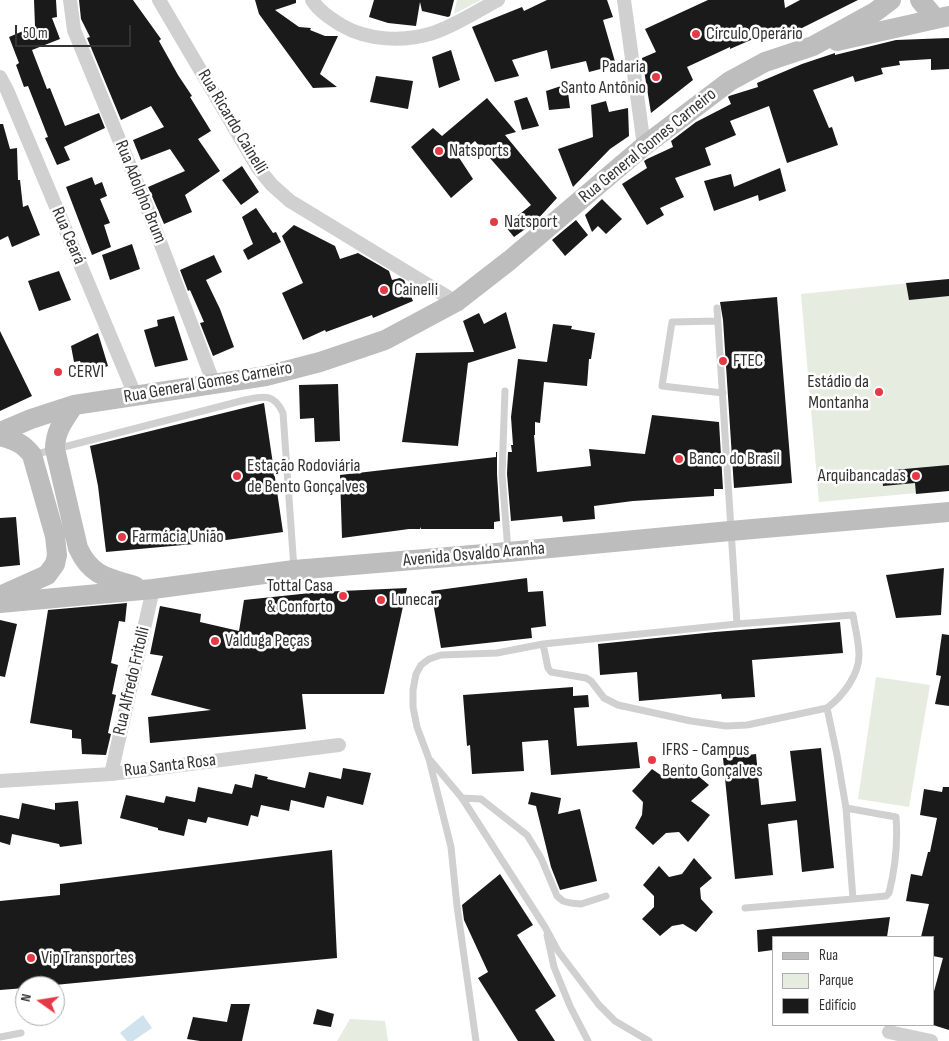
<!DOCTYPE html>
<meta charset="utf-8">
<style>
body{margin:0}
#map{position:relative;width:949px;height:1041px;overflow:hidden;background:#fff;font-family:"Sofia Sans Condensed",sans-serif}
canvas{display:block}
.legend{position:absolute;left:772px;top:936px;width:162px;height:90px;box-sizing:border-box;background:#fff;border:1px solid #adadad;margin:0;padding:6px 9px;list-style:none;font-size:15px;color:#333}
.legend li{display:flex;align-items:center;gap:10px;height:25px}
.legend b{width:25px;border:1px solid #adadad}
.north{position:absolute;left:15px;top:976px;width:50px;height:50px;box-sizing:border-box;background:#fff;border:1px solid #adadad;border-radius:50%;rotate:283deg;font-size:14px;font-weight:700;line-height:20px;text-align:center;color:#333}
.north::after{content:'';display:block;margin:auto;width:18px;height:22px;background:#e63946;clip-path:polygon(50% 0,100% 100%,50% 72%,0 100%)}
.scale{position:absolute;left:15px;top:25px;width:116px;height:22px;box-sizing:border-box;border:2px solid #333;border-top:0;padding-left:6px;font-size:15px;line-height:18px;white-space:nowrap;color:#333;-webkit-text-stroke:4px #fff;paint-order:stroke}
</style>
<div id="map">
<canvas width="949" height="1041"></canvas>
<ul class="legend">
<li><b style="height:6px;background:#bdbdbd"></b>Rua</li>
<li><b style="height:14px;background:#e6ecdf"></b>Parque</li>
<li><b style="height:14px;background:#1a1a1a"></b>Edifício</li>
</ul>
<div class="north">N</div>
<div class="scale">50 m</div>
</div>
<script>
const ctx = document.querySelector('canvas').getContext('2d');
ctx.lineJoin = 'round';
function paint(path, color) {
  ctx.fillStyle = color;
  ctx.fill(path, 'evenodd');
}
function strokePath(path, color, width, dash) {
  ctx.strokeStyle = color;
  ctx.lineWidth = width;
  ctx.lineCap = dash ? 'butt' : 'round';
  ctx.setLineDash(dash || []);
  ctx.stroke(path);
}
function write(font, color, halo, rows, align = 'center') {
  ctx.font = font + ' "Sofia Sans Condensed",sans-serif';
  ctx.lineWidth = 5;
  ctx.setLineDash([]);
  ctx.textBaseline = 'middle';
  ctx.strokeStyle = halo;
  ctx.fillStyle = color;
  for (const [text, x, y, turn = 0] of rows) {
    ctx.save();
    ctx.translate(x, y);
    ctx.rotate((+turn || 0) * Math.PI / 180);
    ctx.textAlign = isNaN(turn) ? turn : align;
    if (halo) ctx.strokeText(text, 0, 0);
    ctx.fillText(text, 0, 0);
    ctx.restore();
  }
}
paint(new Path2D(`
 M457 0H481L454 14Z
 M949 279V490L819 502 801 294Z
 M876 677 930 685 909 807 858 799Z
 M350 1019 385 1021 388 1041H337Z`), '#e6ecdf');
paint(new Path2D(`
 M143 1015 152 1028 133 1041H127L120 1033Z`), '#cfe2ee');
paint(new Path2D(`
 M34 0H56L57 17 52 18 60 39 32 50 47 89 50 88 65 126 99 113 105 128 64 147 70 160 57 165 45 138 48 137 28 86 24 87 16 65 19 63 9 37 35 26Z
 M79 0H133L161 39 159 41 178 75 192 96 190 97 211 131 198 139 220 171 185 195 192 212 164 224 148 187 185 171 170 149 141 160 133 140 164 127 151 106 121 120 87 38 90 37 81 19Z
 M255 0H296V3L275 10 299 27 311 28 310 30 325 36H338L320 74 337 87 313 88 259 14Z
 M374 0H454L450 16 448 17 422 11 420 2 416 26 388 23 369 17Z
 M547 0H607L613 17 603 20 616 65 589 72 586 61 551 69 547 50 512 60 519 76 495 82 472 27 522 7 524 11Z
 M708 0H784L785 8 800 0H858L798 30 796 26 761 41 760 36 730 49V47L687 67 693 80 651 113 642 58 656 52 645 29Z
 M949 38V69L931 70V59L899 61 900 65 881 68 883 74 855 82 853 76 813 90 829 128 832 127 838 145 787 163 769 106 730 121 736 135 705 148 711 165 675 178 684 197 660 208 664 215 647 225 622 184 647 168 644 161 647 159 673 147 671 141 696 122 731 104 728 97 729 96 758 87 757 83 802 64 835 53V55L896 40Z
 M451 50 460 80 439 88 432 57Z
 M376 76 413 81 408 109 370 102Z
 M567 84 570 108 549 110 546 91Z
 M527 97 539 126 522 130 514 101Z
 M487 98 516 132 505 135 557 198 535 222 514 237 505 226 531 205 475 141 458 156 473 179 451 198 411 147 433 128 442 136Z
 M606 101 609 112 628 108 629 136 610 149 573 187 558 149 593 137 591 105Z
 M0 124H3L10 149 17 148 18 180H20L23 207 28 205 40 235 12 247 8 236 0 240Z
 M242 166 259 192 241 205 222 180Z
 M780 168 786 191 759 201 758 195 714 211 704 181 731 174 734 187Z
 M92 177 95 185 102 182 107 196 100 199 110 223 104 225 111 247 92 255 66 187Z
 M602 199 622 219 606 234 598 226 592 232 585 215Z
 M256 208 273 233 276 232 281 242 248 260 243 250 253 244 242 217Z
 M576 220 588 235 565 256 552 240Z
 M294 225 335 246 340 259 358 253 389 271 392 280 400 278 404 280 413 301 373 318 372 315 326 332 325 330 303 340 282 293 303 283 282 236Z
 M132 244 140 269 110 280 102 255Z
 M214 255 222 272 206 280 220 309 234 347 213 356 200 323 204 322 190 290 188 291 180 270Z
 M59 271 71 300 39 311 28 281Z
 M949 279V296L909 300 906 283Z
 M777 297 792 483 734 488 723 320 720 302Z
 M506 312 516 348 468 363 458 446 402 442 416 353 474 352 463 321 479 313 484 324Z
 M174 316 188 360 155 367 144 330 158 326 157 320Z
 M553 324 572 326 571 329 595 333 591 359H589L587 386 544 382 540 423 535 422V435H534L537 472 591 466 589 449 645 454 652 415 719 422 723 489H714V496L633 501 594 506 595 519 563 522 562 516 511 521 507 474 508 452H512L511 445H513L511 417 518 359 547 362Z
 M0 331 32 396 0 411Z
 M98 333 108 366 85 375 80 361 74 362 71 346Z
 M338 384 340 441 315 442 314 418 300 419 299 385Z
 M264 403 283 532 205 543 106 552 98 486 90 446Z
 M496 452H497V474L500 521 494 522V529H421L420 527V529H409L342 538 340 475 496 457Z
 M949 465V491L916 494 915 483 883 486 882 471Z
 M16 517 20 565 0 567V518Z
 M944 568 941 615 896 618 886 575Z
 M527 578 528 592 543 591 546 626 531 628 532 638 441 648 431 591Z
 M407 588 384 694H302L306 729 150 743 148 717 211 710 151 695 163 656 150 654 160 606 201 614 200 622 239 631 244 600 320 592Z
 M127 603 125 622 119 621 111 663 118 665 112 694 116 695 108 733 111 734 106 755 82 754 81 739 72 738V730L30 723 48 610Z
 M0 620 17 624 5 677 0 676Z
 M840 622 843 653 752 660 755 697 722 699 721 694 639 701 637 672 600 675 598 644 715 632Z
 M942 634 949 635V706L935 704 941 676 936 675Z
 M573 687V696L588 695 589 707 574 708 577 746 637 742 640 768 551 775 548 740 522 742 524 771 472 774 470 745 467 746 463 695Z
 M821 748 834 868 802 872 797 820 768 824 773 875 735 879 723 758 756 754 761 805 796 801 790 751Z
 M684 764 709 785 691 801 710 815 688 842 679 832 666 833 653 845 635 828 642 815 643 802 632 791 652 769 662 776 674 775Z
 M343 768 371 773 363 805 327 796 324 808 291 800 289 811 261 805 258 817 251 815 248 826 208 817 206 823 188 819 184 836 158 830V828L120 818 126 795 164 803 166 796 195 802 198 787 232 794 235 784 252 788 255 774 268 777 267 779 305 788 309 772 341 779Z
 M943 787H949V1030L933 1025V995L943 958 933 956V937H921L929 904 906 901 911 874 922 876 928 852H930L937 818 920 815 924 789 942 792Z
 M531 792 561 798 558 814 580 809 597 881 560 890 551 867 536 806 528 804Z
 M78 801 82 844 60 847 59 844 12 834 10 845 0 842V815L19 819 22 803 55 810V803Z
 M332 850 337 958 44 986H25V988L0 990V901L60 895V884Z
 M694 858 712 878 700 888 701 899 713 912 696 932 683 924 672 926 660 936 642 919 654 907V896L643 885 659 866 669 877 682 874Z
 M500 874 533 925 517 935 556 996 535 1010 555 1041H518L478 978 488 972 464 920 462 905Z
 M890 917 887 937H773V950L758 952 757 930Z
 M231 1004H250L242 1041H200L187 1039 193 1017 227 1022Z
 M317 1009 334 1014 331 1027 313 1024Z`), '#1a1a1a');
strokePath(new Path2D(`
 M717 308 737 624
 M718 321 672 322 662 386 723 393
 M505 391 502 474 508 551
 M33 455 241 401C261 397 273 391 283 413L294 569
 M853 615C855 628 859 642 859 655 859 675 843 696 827 708L747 725 726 726 691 721 618 705 604 698 591 681 586 678 551 672 548 668 543 644 737 624Z
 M431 761 462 798 545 927 558 951 599 1005 615 1021 649 1041
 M462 798 481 799 527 835 541 858 557 896 563 901 570 903 581 904 606 896
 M846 808 896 817C898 842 895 869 889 893L886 896 853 899
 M745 908 853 899 846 808 837 755 827 708
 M547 935 554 967 570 1006 588 1041
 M0 1037 21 1033
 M476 1041 457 906 451 847 429 759 417 727 413 707V690L416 674 421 665 429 659 441 655 497 653 543 644`), '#d0d0d0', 7);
strokePath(new Path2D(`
 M70 0 74 30 146 205 214 384
 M159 0 258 168 272 185 290 201 456 302
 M312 0C319 11 330 18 341 25 368 41 404 42 433 33 456 25 477 11 498 0
 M624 0 644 146
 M0 77 7 90 135 395
 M111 774 153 589
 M0 781 111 774 339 745
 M889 1032 931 1041`), '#d0d0d0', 14);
strokePath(new Path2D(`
 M920 0 935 18
 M837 41 949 16
 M74 405C64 420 55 431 55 449L78 548C91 576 107 578 135 586
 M0 432 31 419 74 405 266 376 320 362 385 340 456 302 510 260 644 146 730 81 765 62 813 46 875 12 891 0
 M0 436C14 440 23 443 32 455L55 536 57 555 55 564 47 575 0 596
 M0 603 153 589 294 570 508 552 730 531 949 512`), '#bdbdbd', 20);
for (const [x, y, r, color] of [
 [696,34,5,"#e63946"],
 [656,77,5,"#e63946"],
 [439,151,5,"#e63946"],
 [494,222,5,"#e63946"],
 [384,290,5,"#e63946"],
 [723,361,5,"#e63946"],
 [58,372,5,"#e63946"],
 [879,392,5,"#e63946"],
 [679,459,5,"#e63946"],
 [237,476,5,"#e63946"],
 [916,476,5,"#e63946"],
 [122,537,5,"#e63946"],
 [343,596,5,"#e63946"],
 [381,600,5,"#e63946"],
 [215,641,5,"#e63946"],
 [652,760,5,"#e63946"],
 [31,958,5,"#e63946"]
]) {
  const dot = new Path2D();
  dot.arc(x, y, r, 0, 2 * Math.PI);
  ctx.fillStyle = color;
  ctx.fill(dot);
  strokePath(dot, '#fff', 2);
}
write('18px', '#333', '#fff', [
 ["Círculo Operário",706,34],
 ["Padaria",646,67,"right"],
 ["Santo Antônio",646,88,"right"],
 ["Natsports",449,151],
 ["Natsport",504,222],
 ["Cainelli",394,290],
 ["FTEC",733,361],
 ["CERVI",68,372],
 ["Estádio da",869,382,"right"],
 ["Montanha",869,403,"right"],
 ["Banco do Brasil",689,459],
 ["Estação Rodoviária",247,466],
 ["de Bento Gonçalves",247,487],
 ["Arquibancadas",906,476,"right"],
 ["Farmácia União",132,537],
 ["Tottal Casa",333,586,"right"],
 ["& Conforto",333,607,"right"],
 ["Lunecar",391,600],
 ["Valduga Peças",225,641],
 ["IFRS - Campus",662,750],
 ["Bento Gonçalves",662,771],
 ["Vip Transportes",41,958]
], 'left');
write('18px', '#333', '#fff', [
 ["Rua Ricardo Cainelli",232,122,59],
 ["Rua General Gomes Carneiro",648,146,-39],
 ["Rua Adolpho Brum",140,192,68],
 ["Rua Ceará",68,236,67],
 ["Rua General Gomes Carneiro",208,383,-10],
 ["Avenida Osvaldo Aranha",474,555,-5],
 ["Rua Alfredo Fritolli",132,681,-77],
 ["Rua Santa Rosa",170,766,-7]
]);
</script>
